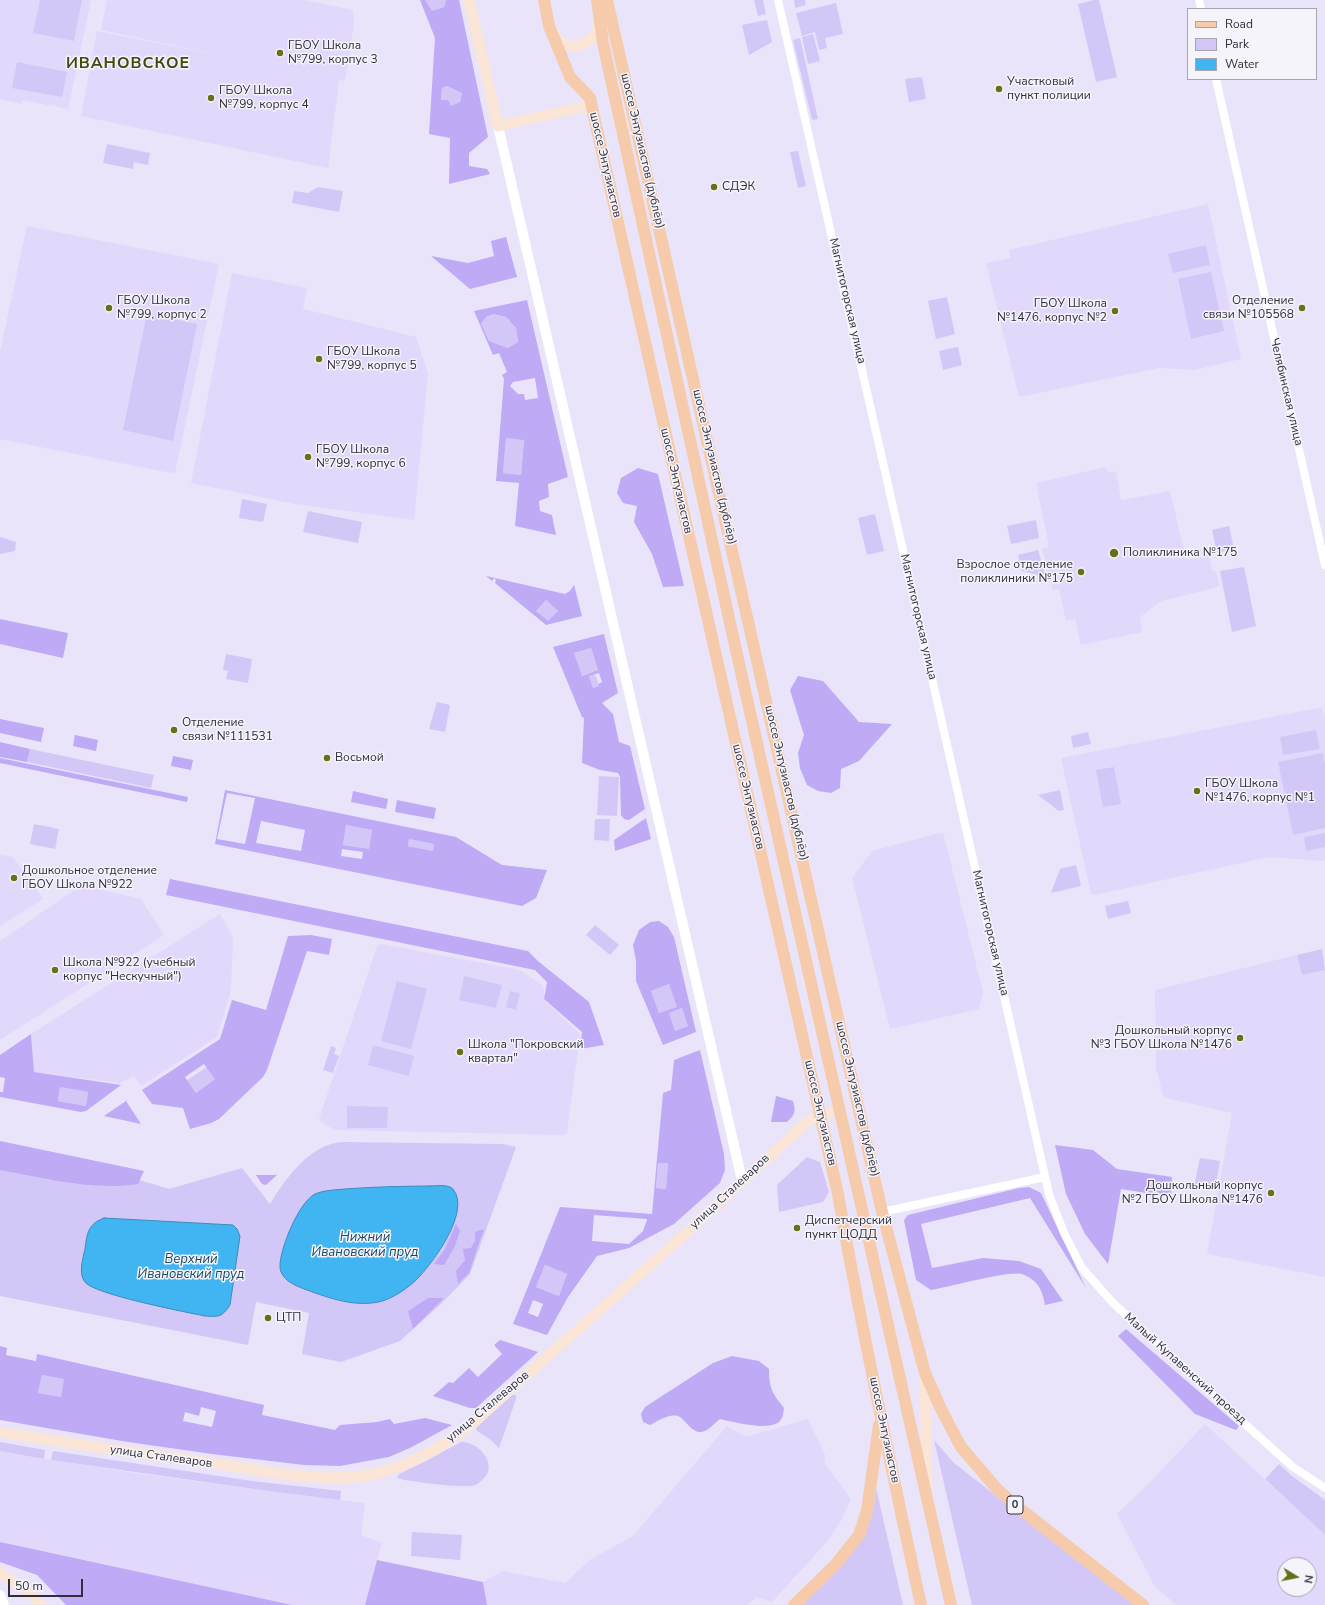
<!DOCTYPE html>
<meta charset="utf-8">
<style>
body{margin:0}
#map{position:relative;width:1325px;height:1605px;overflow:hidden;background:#e9e4fa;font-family:"Nunito Sans",sans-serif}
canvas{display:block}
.legend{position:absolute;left:1187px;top:8px;width:130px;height:72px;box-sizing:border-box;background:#f5f4fb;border:1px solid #a7a5af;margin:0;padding:5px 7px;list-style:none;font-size:12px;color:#312e3c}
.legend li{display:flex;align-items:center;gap:8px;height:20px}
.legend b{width:20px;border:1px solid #a7a5af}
.north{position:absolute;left:1277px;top:1557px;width:40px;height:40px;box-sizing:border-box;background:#f5f4fb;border:1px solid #a7a5af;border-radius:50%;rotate:100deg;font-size:11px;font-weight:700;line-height:16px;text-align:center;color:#312e3c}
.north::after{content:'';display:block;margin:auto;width:14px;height:18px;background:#657018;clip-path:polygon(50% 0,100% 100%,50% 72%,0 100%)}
.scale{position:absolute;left:8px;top:1579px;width:75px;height:18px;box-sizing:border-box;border:2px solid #312e3c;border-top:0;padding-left:5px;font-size:12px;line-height:14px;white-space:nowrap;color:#312e3c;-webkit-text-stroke:3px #f5f4fb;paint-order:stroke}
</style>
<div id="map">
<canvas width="1325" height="1605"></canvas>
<ul class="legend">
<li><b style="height:5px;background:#f6cbac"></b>Road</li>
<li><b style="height:11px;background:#d3c7f8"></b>Park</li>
<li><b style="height:11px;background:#41b5f2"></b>Water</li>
</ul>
<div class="north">N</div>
<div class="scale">50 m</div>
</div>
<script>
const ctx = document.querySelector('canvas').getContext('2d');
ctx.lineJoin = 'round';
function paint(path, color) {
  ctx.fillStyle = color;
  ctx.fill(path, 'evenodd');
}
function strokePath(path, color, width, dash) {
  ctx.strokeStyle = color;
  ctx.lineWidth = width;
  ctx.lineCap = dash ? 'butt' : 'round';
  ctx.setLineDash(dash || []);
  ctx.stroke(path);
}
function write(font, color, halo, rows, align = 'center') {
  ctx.font = font + ' "Nunito Sans",sans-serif';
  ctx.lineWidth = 3;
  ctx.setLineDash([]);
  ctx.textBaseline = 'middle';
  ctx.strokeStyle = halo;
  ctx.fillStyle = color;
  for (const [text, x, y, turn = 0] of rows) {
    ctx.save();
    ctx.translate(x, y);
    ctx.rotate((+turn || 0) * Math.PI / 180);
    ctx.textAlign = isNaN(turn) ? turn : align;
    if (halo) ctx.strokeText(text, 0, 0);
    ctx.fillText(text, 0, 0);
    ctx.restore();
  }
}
paint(new Path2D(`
 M0 0H91L68 109 55 106V104H53L52 106 23 100 22 104 0 99Z
 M107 0H304L353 10 354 24 346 76 344 81 339 80 328 168 81 116 97 31 239 59 101 30Z
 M1208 204 1241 359 1194 370 1159 368 1019 397 986 263 1011 258 1009 250Z
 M27 226 219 264 175 473 166 472 0 439V352Z
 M232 273 307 288 303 309 416 337 428 373 414 520 295 504 191 483Z
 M1106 467 1108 473 1116 471 1121 500 1170 491 1186 559H1191L1209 556 1212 570 1216 572 1219 586 1215 588 1161 601 1140 617 1142 632 1081 645 1075 619 1066 621 1059 589 1053 590 1042 549 1049 547 1036 483Z
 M1318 708H1322L1325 718V861L1269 857 1094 895 1091 894 1061 758Z
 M943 832 983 992 979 1009 890 1029 852 878 872 851Z
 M0 855 13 857 43 899 0 926Z
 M84 886 141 899 164 935 0 1040V941L79 887Z
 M220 914 233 937 231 990 217 1037 141 1086 134 1076 120 1083 34 1072 31 1034Z
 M381 944 520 970 542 985 544 988V1000L580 1034 567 1132 564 1135 335 1130 321 1122 319 1119 377 946Z
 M1297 955 1302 975 1325 970V1277L1207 1254 1232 1113 1166 1098 1163 1095 1156 1068 1155 990Z
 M808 1419 825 1455 824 1462 851 1499 842 1519 825 1544 772 1602 757 1597 747 1605H487L483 1582 503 1571 565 1583 590 1560 633 1536 727 1426 746 1437Z
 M1205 1424 1325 1535V1605H1177L1155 1587 1117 1514 1151 1481ZM1285 1565H1309V1589H1285Z
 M0 1451 51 1460 141 1474 261 1490 365 1503 361 1535 382 1543 365 1605H291L0 1543Z`), '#e1d8fb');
paint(new Path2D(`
 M40 0H82L74 41 33 33Z
 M425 0H446L444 7 431 12Z
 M754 0H763L766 14 758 16Z
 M794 0H805L806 5 795 8Z
 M1094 0H1099L1117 77 1096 82 1078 4Z
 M836 3 843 34 825 38 827 48 819 50 815 32 802 36 796 13Z
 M767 20 772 42 749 55 742 25Z
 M813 34 820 61 808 64 802 37Z
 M800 38 818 119 812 120 793 40Z
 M17 62 67 72 62 97 12 88Z
 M922 77 926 99 909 102 905 79Z
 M447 86 462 93 460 102 451 107 441 100 442 88Z
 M107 144 150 153 148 165 134 162 133 169 103 163Z
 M798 151 806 186 798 188 790 152Z
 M318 187 343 191 339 212 292 203 294 191 308 193Z
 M1206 245 1210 265 1173 273 1168 254Z
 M1211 272 1224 331 1191 339 1178 279Z
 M947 297 955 334 936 339 928 301Z
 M147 313 197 324 173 441 123 430Z
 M492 314 506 317 516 328 518 342 508 348 489 341 481 324 486 317Z
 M958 347 962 365 943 370 939 351Z
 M506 438 524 439 521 475 503 473Z
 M242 499 267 504 263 522 239 518Z
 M308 511 362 522 358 543 303 532Z
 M875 514 884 551 867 555 858 518Z
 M1036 520 1039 538 1011 544 1007 526Z
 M1229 526 1234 549 1217 553 1212 530Z
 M0 537 16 542 15 551 0 554Z
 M1038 550 1046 577 1022 571 1018 555Z
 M1244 567 1256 626 1232 632 1220 571Z
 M546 600 558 611 548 622 536 611Z
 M591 648 598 670 581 676 574 653Z
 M226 654 252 659 248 683 226 679 228 671 223 670Z
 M595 674 599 686 593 688 589 676Z
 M437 702 450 705 445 732 429 729Z
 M1316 730 1320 749 1283 755 1280 737Z
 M1088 732 1091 744 1073 748 1071 736Z
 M30 749 154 775 151 788 27 762Z
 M1323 753 1325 764V828L1293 835 1278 762Z
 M1114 767 1121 804 1103 807 1096 770Z
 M599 776 619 777 617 816 597 815Z
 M1060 790 1064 810 1059 811 1038 795Z
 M595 819H610L609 841 594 840Z
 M34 824 59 829 55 849 30 844Z
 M346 825 372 830 369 849 343 845Z
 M1325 833V847L1306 851 1304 837Z
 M409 839 434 844 433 851 408 846Z
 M1076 865 1081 886 1051 893 1060 869Z
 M1128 901 1131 913 1108 919 1105 906Z
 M595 925 619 945 610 955 586 935Z
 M1322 949 1325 970 1302 975 1297 955Z
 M464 976 502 985 496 1008 459 1000Z
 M397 981 427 989 411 1049 381 1041Z
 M669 984 678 1007 659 1013 651 991Z
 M510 991 520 993 516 1010 506 1007Z
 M682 1008 688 1026 675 1031 669 1013Z
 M373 1045 414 1056 409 1076 368 1065Z
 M331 1046 336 1048 334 1054 339 1056 333 1073 323 1070Z
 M207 1067 215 1079 196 1093 187 1080Z
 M60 1087 88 1092 86 1106 58 1101Z
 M347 1106 388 1107 387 1128H347Z
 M342 1142 503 1144 516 1147 470 1274 442 1303 400 1341 341 1362 302 1354 309 1313 256 1302 248 1345 0 1296V1153L136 1179 169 1189 242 1168 270 1204C285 1179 310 1144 342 1142Z
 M807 1157 820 1162 829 1192 823 1202 779 1212 777 1185Z
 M1200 1158 1220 1161 1215 1190 1194 1187Z
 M658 1162 668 1163 666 1189 656 1188Z
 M545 1265 567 1274 559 1296 536 1287Z
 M42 1375 65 1379 61 1397 38 1393Z
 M512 1395H516V1399L499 1448 491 1440 477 1431 476 1428Z
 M934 1440 954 1463 1136 1605H972Z
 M0 1442 45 1450 44 1459 0 1451Z
 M461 1442C480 1441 500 1467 481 1481 478 1484 474 1486 470 1486 462 1488 404 1481 397 1478L399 1474 424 1462Z
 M53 1451 252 1481 341 1491 340 1500 261 1490 51 1460Z
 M1279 1464 1292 1476 1325 1500V1535L1265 1479Z
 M876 1488 903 1605H801L874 1505Z
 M412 1532 462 1535 460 1560 411 1556Z`), '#d3c7f8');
paint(new Path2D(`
 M420 0H425L432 11 444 7 446 0H459L488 137 469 153V166L487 169 490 174 449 184 450 138 429 134 435 38ZM447 86 462 93 460 102 451 106 448 100H441L442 88Z
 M506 237 517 277 470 289 431 256 468 263 494 256 491 241Z
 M527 300 568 477 548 484 549 497 539 501 540 511 552 515 556 535 515 526 519 483 496 481 504 379 502 375 507 372 499 353 493 355 474 311ZM493 314 506 317 516 328 518 342 508 348 489 341 481 324 486 317ZM535 378 538 398 525 400 524 394H518L510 386 513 382ZM506 438 524 440 521 475 503 473Z
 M638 468 658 474 684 586 663 587 652 554 634 522 637 506 623 503 617 493 621 478Z
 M486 576 565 594 570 591 574 585 582 616 546 625 495 583 496 580 494 578 492 581ZM546 600 558 611 548 621 536 611Z
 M0 619 68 633 63 658 0 644Z
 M604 634 618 693 602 703 613 714 619 742 630 746 645 809 629 820 624 819 621 815 620 777 618 773 600 770 582 763 584 718 582 717 553 647ZM591 648 598 670 582 676 574 653ZM599 673 602 682 598 684 599 686 593 688 589 676Z
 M798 676 823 681 859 722 892 724 859 761 841 769 840 788 831 793 818 791 807 785 800 768 798 753 804 735 790 690Z
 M0 719 44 728 41 742 0 733Z
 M75 735 98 740 96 751 73 746Z
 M0 742 30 749 27 762 0 757Z
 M173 756 193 760 191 770 171 766Z
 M0 758 188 797 187 802 0 763Z
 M225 790 456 837 502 865 547 870 536 898 522 906 215 844ZM227 793 255 798 245 844 217 839ZM261 821 305 830 301 851 256 843ZM346 825 372 830 369 849 343 845ZM409 839 434 844 433 851 408 846ZM342 849 363 852 362 859 341 856Z
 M353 791 388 799 386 809 351 802Z
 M397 800 436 808 434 819 395 812Z
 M646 818 651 839 615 851 614 840Z
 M170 879 528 951 539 962 589 1002 604 1045 580 1049 582 1032 544 999 547 982 535 970 166 895Z
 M659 921 668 927 674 937 696 1032 663 1045 636 981V961L633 945 639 930 650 922ZM669 984 677 1007 659 1013 651 991ZM682 1008 688 1026 675 1031 669 1013Z
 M311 935 332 939 329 955 307 951 267 1070 263 1077 219 1119 211 1123 190 1129 183 1108 152 1104 142 1090 220 1039 232 1000 266 1010 288 936ZM204 1064 215 1079 196 1093 185 1077Z
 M31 1034 34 1072 121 1085 86 1111 81 1112 0 1097V1092H3L5 1078 0 1077V1055ZM60 1087 88 1092 86 1106 58 1101Z
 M700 1050 724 1154 725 1170 720 1183 674 1224 629 1248 597 1256 568 1297 547 1335 513 1324 560 1207 652 1214 663 1093 671 1090 674 1060ZM658 1163H668L666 1189 656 1188ZM594 1215 647 1219V1220L643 1231 629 1244 592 1241ZM545 1265 567 1274 559 1296 536 1287ZM533 1300 543 1304 538 1317 528 1313Z
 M776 1096 793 1101C796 1111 795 1115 787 1122H771Z
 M126 1101 141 1124 104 1116Z
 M0 1141 144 1171 138 1184C94 1191 44 1178 0 1170Z
 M1055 1145 1093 1150 1117 1169 1172 1177 1171 1197 1121 1189 1108 1264 1085 1234 1066 1194Z
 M256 1175H277L266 1185 262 1184Z
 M1029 1187 1041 1193 1086 1288 1030 1198 921 1224 932 1268 983 1258 1019 1261 1041 1269 1063 1301 1045 1305C1042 1289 1038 1280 1022 1274 1010 1270 948 1287 931 1290L916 1280 904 1220 908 1215 1019 1188Z
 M456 1224 460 1231 454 1248 444 1265 434 1264 445 1249Z
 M484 1229 469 1273 458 1284 456 1271 465 1260 463 1249 471 1248 475 1241V1232Z
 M428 1298H444L413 1329 408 1311Z
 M1126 1329 1239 1426 1236 1430 1195 1414 1118 1336Z
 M500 1340 538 1352 476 1408H470L433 1396 449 1382 453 1383 469 1368 478 1377 502 1354 494 1345Z
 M0 1346 7 1348 6 1355 36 1361 37 1354 264 1405 262 1415 335 1430 340 1425 377 1422 390 1419 394 1424 425 1418 452 1425 412 1447 389 1457 340 1466 304 1465 212 1454 128 1442 0 1420ZM42 1375 64 1379 61 1397 38 1393ZM201 1407 216 1411 212 1427 183 1421 185 1412 199 1416Z
 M732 1356 759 1361 769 1369C769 1388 772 1393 784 1408 783 1414 783 1418 779 1422 767 1431 733 1422 720 1419 709 1428 702 1439 689 1426 686 1423 683 1419 680 1417 671 1412 658 1421 650 1425L643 1422 641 1414 645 1407 713 1363Z
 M0 1542 292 1605H66L37 1575 0 1562Z
 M377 1560 483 1582 487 1605H365Z`), '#beaaf5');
const water = new Path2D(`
 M430 1186C436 1186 448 1184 453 1189 471 1211 434 1261 419 1277 410 1287 391 1300 378 1302 354 1307 329 1298 307 1290 296 1286 280 1280 280 1266 280 1248 299 1202 315 1194 324 1190 336 1190 345 1189 373 1187 401 1186 430 1186Z
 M104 1218 233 1225 237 1229 240 1236 230 1305C222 1317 219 1317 205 1316 185 1312 93 1294 85 1282 78 1274 83 1258 85 1249 87 1233 88 1224 104 1218Z`);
paint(water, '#41b5f2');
strokePath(water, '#3c8cbb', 1);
strokePath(new Path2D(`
 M778 0 1049 1194 1064 1233 1082 1268 1113 1303 1246 1425 1293 1467 1325 1488
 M1199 0 1201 9
 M1216 79 1325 565
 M882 1212 1045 1177`), '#fff', 8);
strokePath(new Path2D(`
 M498 126 742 1180
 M0 1595 4 1605`), '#fff', 10);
strokePath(new Path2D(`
 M469 0 498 126 583 107 588 108 593 112
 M553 33C566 57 599 45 599 20
 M925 1375 927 1485
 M0 1432C75 1445 150 1455 225 1465 271 1472 323 1483 369 1475 404 1468 439 1449 467 1428L675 1243 808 1121 819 1115 839 1110
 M0 1573 26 1590 41 1605`), '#fae5d6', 11);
strokePath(new Path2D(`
 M544 0 549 26 570 77 590 98 593 112 838 1194C862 1332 891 1468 921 1605
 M597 0 603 43 734 641 951 1605
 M607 0 882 1212 925 1373 941 1409 961 1447 997 1489 1019 1508 1143 1605
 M794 1605 836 1564 859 1535 867 1511 879 1425`), '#f6cbac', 12);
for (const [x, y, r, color] of [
 [280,53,4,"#657018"],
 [999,89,4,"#657018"],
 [211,98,4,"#657018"],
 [714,187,4,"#657018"],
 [109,308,4,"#657018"],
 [1302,308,4,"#657018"],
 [1115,311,4,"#657018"],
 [319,359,4,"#657018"],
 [308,457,4,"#657018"],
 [1114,553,5,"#657018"],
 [1081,572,4,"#657018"],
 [174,730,4,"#657018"],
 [327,758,4,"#657018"],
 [1197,791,4,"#657018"],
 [14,878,4,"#657018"],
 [55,970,4,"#657018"],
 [1240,1038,4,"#657018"],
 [460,1052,4,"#657018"],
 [1271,1193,4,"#657018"],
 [797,1228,4,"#657018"],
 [268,1318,4,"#657018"]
]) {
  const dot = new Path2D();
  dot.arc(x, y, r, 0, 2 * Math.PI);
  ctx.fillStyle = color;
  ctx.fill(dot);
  strokePath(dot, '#f5f4fb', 1.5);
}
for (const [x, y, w] of [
 [1015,1505,16]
]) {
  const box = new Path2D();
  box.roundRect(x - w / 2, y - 9, w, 18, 3);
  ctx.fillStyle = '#f5f4fb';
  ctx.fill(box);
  strokePath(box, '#312e3c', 1);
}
write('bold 11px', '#312e3c', null, [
 ["0",1015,1505]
]);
write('12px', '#312e3c', '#f5f4fb', [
 ["ГБОУ Школа",288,46],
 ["№799, корпус 3",288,60],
 ["Участковый",1007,82],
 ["пункт полиции",1007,96],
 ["ГБОУ Школа",219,91],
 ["№799, корпус 4",219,105],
 ["СДЭК",722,187],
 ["ГБОУ Школа",117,301],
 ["№799, корпус 2",117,315],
 ["Отделение",1294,301,"right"],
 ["связи №105568",1294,315,"right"],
 ["ГБОУ Школа",1107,304,"right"],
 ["№1476, корпус №2",1107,318,"right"],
 ["ГБОУ Школа",327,352],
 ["№799, корпус 5",327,366],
 ["ГБОУ Школа",316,450],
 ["№799, корпус 6",316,464],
 ["Поликлиника №175",1123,553],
 ["Взрослое отделение",1073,565,"right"],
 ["поликлиники №175",1073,579,"right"],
 ["Отделение",182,723],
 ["связи №111531",182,737],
 ["Восьмой",335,758],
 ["ГБОУ Школа",1205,784],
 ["№1476, корпус №1",1205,798],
 ["Дошкольное отделение",22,871],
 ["ГБОУ Школа №922",22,885],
 ["Школа №922 (учебный",63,963],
 ["корпус \"Нескучный\")",63,977],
 ["Дошкольный корпус",1232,1031,"right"],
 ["№3 ГБОУ Школа №1476",1232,1045,"right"],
 ["Школа \"Покровский",468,1045],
 ["квартал\"",468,1059],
 ["Дошкольный корпус",1263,1186,"right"],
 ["№2 ГБОУ Школа №1476",1263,1200,"right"],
 ["Диспетчерский",805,1221],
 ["пункт ЦОДД",805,1235],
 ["ЦТП",276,1318]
], 'left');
write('12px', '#312e3c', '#f5f4fb', [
 ["шоссе Энтузиастов (дублёр)",642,151,77],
 ["шоссе Энтузиастов",605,165,77],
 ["Магнитогорская улица",847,301,77],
 ["Челябинская улица",1286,392,77],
 ["шоссе Энтузиастов (дублёр)",714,467,77],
 ["шоссе Энтузиастов",676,481,77],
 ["Магнитогорская улица",918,617,77],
 ["шоссе Энтузиастов (дублёр)",786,783,77],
 ["шоссе Энтузиастов",748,797,77],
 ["Магнитогорская улица",990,933,77],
 ["шоссе Энтузиастов (дублёр)",857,1099,77],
 ["шоссе Энтузиастов",820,1113,77],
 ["улица Сталеваров",730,1192,-43],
 ["Малый Купавенский проезд",1185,1369,42],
 ["улица Сталеваров",488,1407,-40],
 ["шоссе Энтузиастов",884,1430,78],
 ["улица Сталеваров",161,1457,8]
]);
write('italic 13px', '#1a4861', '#f5f4fb', [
 ["Нижний",365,1238],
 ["Ивановский пруд",365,1253],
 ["Верхний",191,1260],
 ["Ивановский пруд",191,1275]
]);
ctx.letterSpacing = '1px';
write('bold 16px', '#42490e', '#f5f4fb', [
 ["ИВАНОВСКОЕ",128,64]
]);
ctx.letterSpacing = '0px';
</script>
